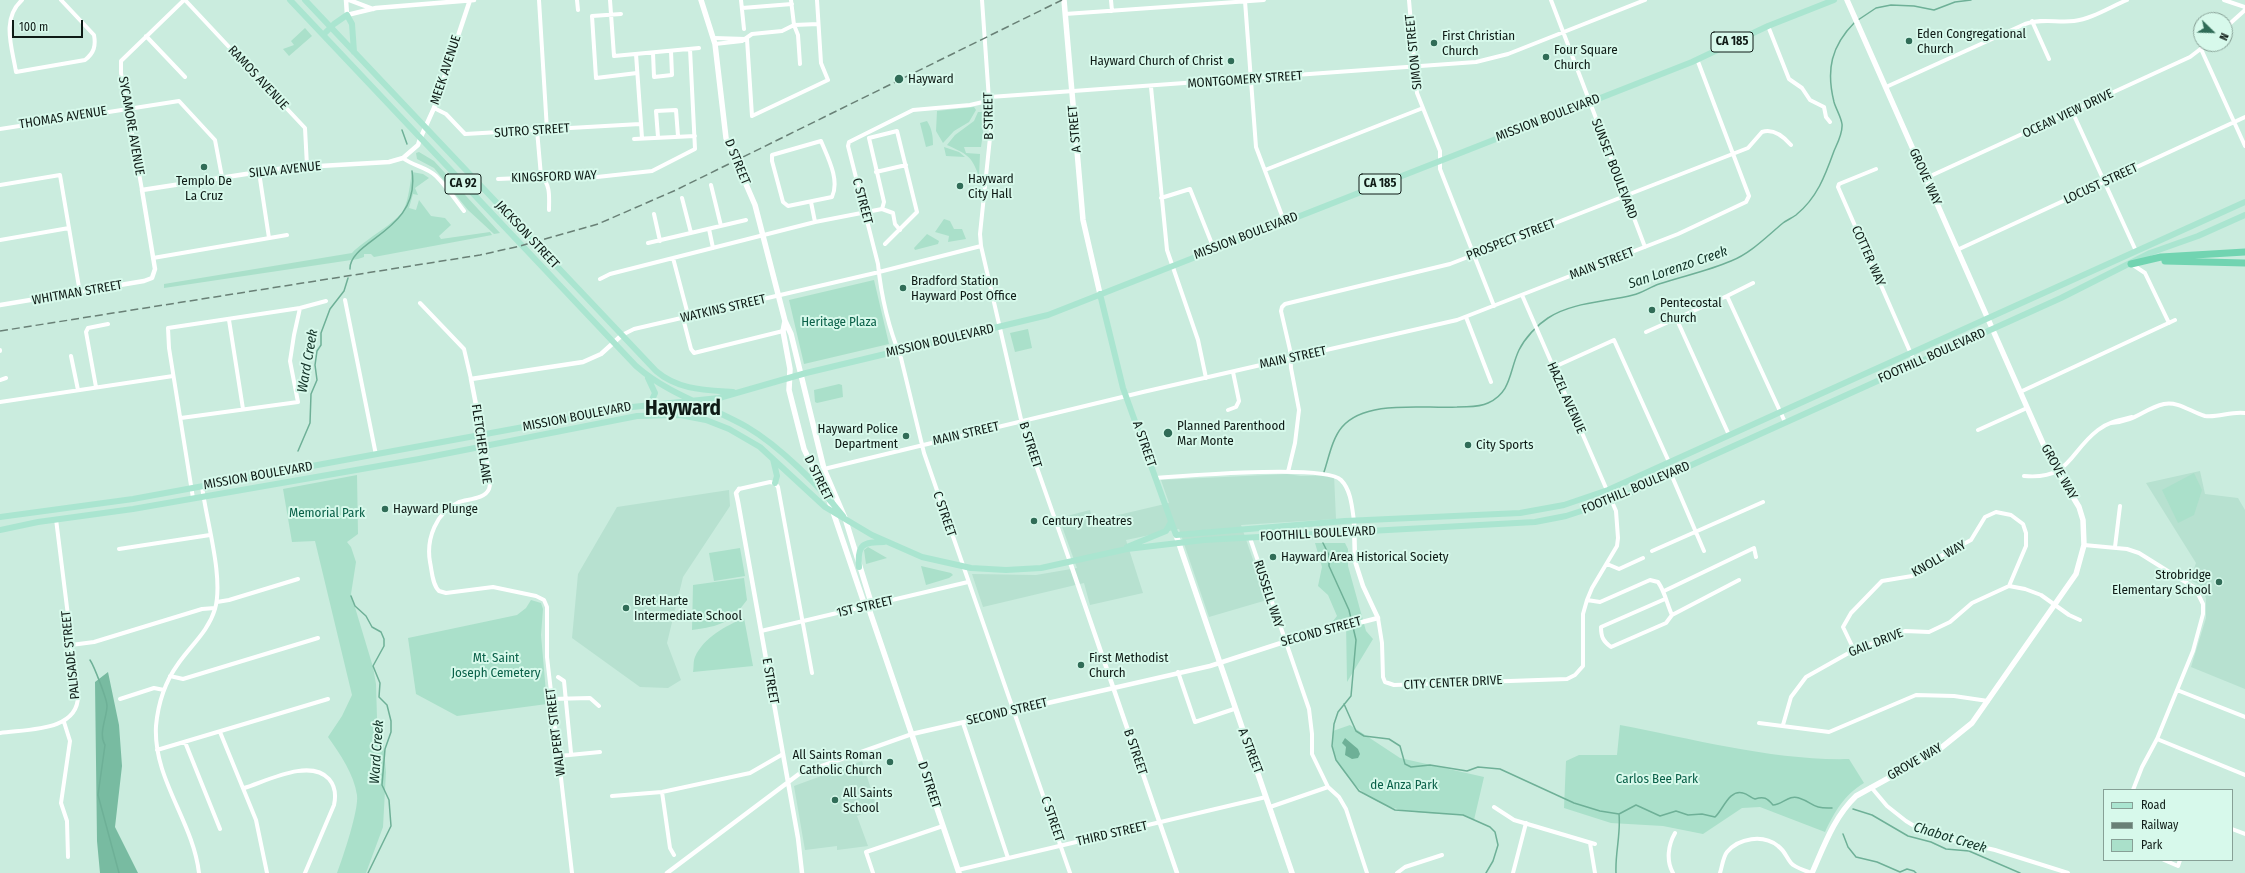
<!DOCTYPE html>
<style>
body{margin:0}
#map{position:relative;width:2245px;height:873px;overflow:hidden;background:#caecde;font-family:"Fira Sans Condensed",sans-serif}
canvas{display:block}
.legend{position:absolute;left:2103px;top:789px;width:130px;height:72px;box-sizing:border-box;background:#d7f9eb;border:1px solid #87a096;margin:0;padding:5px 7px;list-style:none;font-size:12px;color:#0f1b16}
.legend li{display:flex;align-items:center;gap:8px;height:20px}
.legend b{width:20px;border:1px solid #87a096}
.north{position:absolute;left:2193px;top:12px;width:40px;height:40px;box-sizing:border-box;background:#d7f9eb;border:1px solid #87a096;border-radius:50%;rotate:113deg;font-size:11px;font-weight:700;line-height:16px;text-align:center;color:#0f1b16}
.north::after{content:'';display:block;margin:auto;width:14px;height:18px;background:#306c57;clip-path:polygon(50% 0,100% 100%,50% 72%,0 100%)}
.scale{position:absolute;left:12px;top:20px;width:71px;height:18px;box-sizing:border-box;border:2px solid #0f1b16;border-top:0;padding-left:5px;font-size:12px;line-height:14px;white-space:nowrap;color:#0f1b16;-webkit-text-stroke:3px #d7f9eb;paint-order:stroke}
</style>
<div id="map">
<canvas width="2245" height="873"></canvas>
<ul class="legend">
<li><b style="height:5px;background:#aae5d0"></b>Road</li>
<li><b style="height:5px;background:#698076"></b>Railway</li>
<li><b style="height:11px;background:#aae0ca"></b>Park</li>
</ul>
<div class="north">N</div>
<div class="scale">100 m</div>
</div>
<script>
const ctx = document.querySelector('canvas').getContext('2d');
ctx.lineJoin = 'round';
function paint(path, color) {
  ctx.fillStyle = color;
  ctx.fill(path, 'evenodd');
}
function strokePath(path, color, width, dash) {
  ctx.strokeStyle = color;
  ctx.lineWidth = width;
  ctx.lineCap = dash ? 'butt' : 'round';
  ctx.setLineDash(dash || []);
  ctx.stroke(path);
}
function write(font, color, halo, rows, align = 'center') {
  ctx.font = font + ' "Fira Sans Condensed",sans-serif';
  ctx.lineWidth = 4;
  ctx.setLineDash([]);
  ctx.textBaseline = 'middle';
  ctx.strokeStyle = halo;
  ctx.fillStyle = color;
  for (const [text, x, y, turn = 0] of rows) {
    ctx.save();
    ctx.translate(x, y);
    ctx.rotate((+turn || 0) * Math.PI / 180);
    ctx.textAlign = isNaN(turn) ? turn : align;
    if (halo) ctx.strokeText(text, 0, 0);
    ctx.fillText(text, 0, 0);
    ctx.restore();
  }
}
paint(new Path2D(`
 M2200 471 2205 494 2238 498 2245 510V689L2191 667 2206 618V598L2200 585 2190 580 2196 563 2146 483Z
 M1287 474 1301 476 1334 475 1336 519 1241 525 1267 600 1209 617 1179 529 1126 540 1143 593 1090 605 1084 583 983 607 972 574 1036 575 1077 568 1059 518 1090 510 1093 521 1169 503 1161 480Z
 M729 490 730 506 683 577 667 643 681 680 668 688 640 687 572 638 578 574 617 507Z
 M862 761 877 808 857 816 868 846 837 850V846L805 850 794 786Z`), '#b7e1d0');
paint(new Path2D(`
 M305 28 312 36 289 56 283 49 294 45 291 41Z
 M974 107 976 110 969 122 954 131 943 143 936 131 937 111Z
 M978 112H982L983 133 981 147H964L966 153 980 154 979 177C972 155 966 154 947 145L955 135 974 121Z
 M927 121C932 129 933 136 933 145L926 147 920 123Z
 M944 147 959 152 965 157 946 156Z
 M419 152 434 161 500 233 494 234 468 210 434 168 417 159 416 153Z
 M412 172 423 174 429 178 415 188 418 195 413 194 409 208 416 210 419 200 431 216 445 218 451 225 439 236 441 239 490 232 492 235 374 257 371 254H364V257L358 259 164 288V284L352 253C365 239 397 223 404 209 409 198 410 183 412 172Z
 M944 219 950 221 954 229H962L966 239 948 242 949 236 935 232Z
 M927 234 939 241 938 244 915 250 914 248Z
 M874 280 889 344 804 364 789 300Z
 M1028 329 1032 348 1015 352 1010 333Z
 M839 384 842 385 843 397 817 403 815 402 814 390Z
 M2194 473 2202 490 2194 515 2178 523 2162 490Z
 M357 475 358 534 347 542 351 547 356 562 351 594 373 667 376 684 377 718 382 730 386 772 383 827 366 873H337C343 857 359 810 357 795 354 774 340 754 328 737L342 716 352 695 315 541 292 542 283 489Z
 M1315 543H1345L1348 549V566L1366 631 1373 639 1347 682 1346 622 1329 626 1337 616 1328 595 1318 586 1322 567Z
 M868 547 887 558 866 564 864 550Z
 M740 548 745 576 714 581 709 553Z
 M921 566 951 573 953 575 949 578 926 585Z
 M744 578 747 600C730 623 721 626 692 630L693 585Z
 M531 600 541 603 543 609 541 635 547 704 457 716 416 694 408 638 517 615 526 608Z
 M744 618 753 666 693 672C694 668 693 661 695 657 704 637 726 626 744 618Z
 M1350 725 1400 758 1484 777 1474 820C1463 813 1451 815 1438 814 1402 812 1373 808 1349 778 1336 763 1330 751 1333 731Z
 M1620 725C1693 739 1775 761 1849 759L1864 783C1844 795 1835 811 1825 832L1760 807 1742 808 1703 834 1663 826 1611 823 1564 808 1566 761 1579 755H1617Z`), '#aae0ca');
paint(new Path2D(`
 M108 672 119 725 122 766 115 827 138 873H100L97 841 95 682Z`), '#78bba1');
paint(new Path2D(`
 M1345 738 1358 749 1360 754 1358 758 1352 759 1345 755 1346 747 1342 743Z`), '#6eb097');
strokePath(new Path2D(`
 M1858 20 1876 8 1891 5 1914 6 1934 10 1955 2 1971 0
 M402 130 407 144
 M350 269C349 240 421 231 412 171
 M298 451 310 423 311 394 317 380 315 365 317 351 321 345V333L330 309 344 291 348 278
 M1324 472C1329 457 1332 439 1342 427 1366 399 1424 409 1457 407 1468 406 1478 408 1488 403 1512 392 1509 371 1519 350 1525 338 1537 325 1548 318 1572 302 1607 302 1633 295 1642 293 1650 287 1659 284 1683 276 1708 271 1731 261 1751 253 1766 237 1783 223 1787 220 1792 218 1796 215 1817 198 1825 176 1834 151 1837 144 1843 133 1842 124 1841 117 1836 109 1834 102 1826 70 1831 46 1855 22
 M1323 543 1329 555V566L1349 610 1356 640 1351 696 1338 712 1334 724 1332 746 1336 760 1359 791 1395 810 1463 815 1490 827 1495 832 1498 845 1493 861 1486 873
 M351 596 355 606 366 616 372 627 381 632 384 639V646L373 666 380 683 379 697 387 705 391 721V732L385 749 382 785 389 800 391 826 368 873
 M90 660C94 666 107 699 107 706 107 717 98 734 105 745L98 795 119 873
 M1344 704 1356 731 1364 736 1389 739 1400 746 1405 764 1411 767 1430 765 1467 771 1478 767 1500 769 1574 803 1600 811 1619 814
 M1853 809 1872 815 1908 836 1931 842 1946 849 1969 851 2020 873
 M1619 814 1636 805 1660 816 1676 811 1688 815 1702 814 1715 817C1723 810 1729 789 1743 793 1748 794 1751 798 1755 799 1764 796 1767 798 1773 805 1782 805 1789 794 1799 798 1814 803 1812 809 1832 808
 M1843 834 1848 847 1856 857 1877 862 1900 872 1907 869 1914 871 1916 873
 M1616 873C1615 853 1621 834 1619 814`), '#6eb097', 1.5);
strokePath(new Path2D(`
 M22 0C1 19 12 47 16 72L85 60C94 53 96 46 94 35L61 0
 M185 0 305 128 307 166
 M539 0 547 130
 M577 0 578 10
 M610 0 614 56 699 48
 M741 0 744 29
 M791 0 794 25 798 35 800 64
 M982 0 991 128 980 234 981 246 1023 428 1070 562
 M1111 0 1112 11
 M1409 0 1417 93 1440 151V169L1494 306
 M1551 0 1645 247
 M2224 0 2245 7
 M1245 1 1256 147 1284 221
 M742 8 792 4
 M621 14 592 16 596 78 637 73
 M1065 14 1264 0
 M2032 21 2049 59
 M1768 26 1789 79 1802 88 1810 100 1824 107 1826 117 1830 122
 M2225 28 2245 10
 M146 36 185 77
 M714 38 746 39
 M747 39 752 116 828 80 821 63 817 0
 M715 44 742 41 752 34 782 31 794 25 818 24
 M2201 49 2245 146
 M653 53 654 77 672 75 671 51
 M636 54 642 138
 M1151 87 1167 250 1198 340 1206 378
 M1886 87 2025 24C2042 18 2057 23 2074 21 2092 19 2110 7 2127 0
 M434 108 446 114 465 134 640 124
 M2072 111 2136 251
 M0 129 179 101 215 140 222 177
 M537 130 541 176
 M658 137 656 111 676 110 678 136
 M634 139 695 136
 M821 141C828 158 840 180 832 197L788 206 783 202 772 161V155Z
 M403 158C413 166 427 167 436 176 446 186 455 199 464 211
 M1876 169 1839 184 1838 187 1915 363
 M1265 170 1423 108
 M259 172 269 238
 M876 172 906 165
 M541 176C551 185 549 198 549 210
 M1926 178 2190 57 2207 44
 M498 179 567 176 588 178 652 171 695 149 690 49
 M0 185 60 175 80 293
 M711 185 721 226
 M142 190 121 73V61L184 0
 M682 198 691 233
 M1161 198 1190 189 1214 249
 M811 202 815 222
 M882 209 884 202 869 138 897 131 917 212 885 244
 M654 214 660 241
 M709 229 713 248
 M0 240 69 228
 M648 243 746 220
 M1957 250 2245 117
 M153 258 287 235
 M673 258 687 311 684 322 691 349 694 353 783 331
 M2133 265 2145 273 2169 323
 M600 279 610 274 815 222 882 209 893 213 895 224 900 230
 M1727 296 1785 422
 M345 300 376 455
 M420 303 464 349 471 379
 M1466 317 1491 382
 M229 320 243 409
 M1677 320 1729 435
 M1646 332 1727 296 1753 283
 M622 335 634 329 875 273 981 246
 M0 351V350
 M71 356 78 390
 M1552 368 1614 340 1669 462
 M0 380 6 378
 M96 387 86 332 88 328 108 324
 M2020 392 2175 320
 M0 402 173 376
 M1228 410 1236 407 1239 401 1233 372
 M181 418 298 402 290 361 294 335 300 308
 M2111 423C2137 421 2143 409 2164 404 2178 401 2191 412 2205 416 2218 418 2231 411 2245 413
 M1978 430 2027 408
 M484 446C485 458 493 477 489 489 485 499 468 499 459 502 436 512 426 539 430 562 432 571 432 584 439 591L446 593 493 587 536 596 544 600 547 607V657L572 873
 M824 469 1143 392 1457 320 1678 234 1746 202 1749 196 1697 59
 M1288 472 1295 443 1299 410 1291 368 1290 350 1281 311 1282 307 1285 304 1450 264 1748 148 1762 132C1774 128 1784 137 1791 145
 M1671 474 1704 551
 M2024 476C2071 480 2068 453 2098 430 2108 422 2120 420 2132 417
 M1155 478C1184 476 1325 464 1341 480 1351 490 1352 507 1354 521
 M739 489 770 482 775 483 778 487 812 673
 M193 498 169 348 168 328 300 308 326 301
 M1250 538 1309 709 1312 734V754L1328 787 1339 797 1346 809 1367 873
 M2084 545 2127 549 2139 553 2195 588 2203 604V614L2193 651 2157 739 2142 767 2133 790
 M2115 547 2120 506
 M119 549 210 535
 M1652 551 1763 502
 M1607 564 1619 569 1643 558
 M1664 591 1754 548 1756 557
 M1587 600 1600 602 1650 580 1658 582C1665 592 1667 604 1672 615L1666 623 1611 647C1603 641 1601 637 1601 627L1665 599
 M217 602 229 600 298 579
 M1672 615 1739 580
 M1378 618 1382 643 1383 677 1385 682 1394 685 1567 679 1575 675 1583 666V614L1587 600 1592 588 1617 546 1618 538 1616 511 1522 295
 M761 631 968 582
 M71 645 94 642 202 609 215 608
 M1854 650 1843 627 1851 613 1882 581 1912 576 1926 569 1939 557 1971 540 1985 517 1996 512 2011 515 2023 524 2026 533V546L2009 586
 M1178 672 1195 722 1234 709
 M170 676 183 679 318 638
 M558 677 564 681 571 753
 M2177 690 2245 717
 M120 699 154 688 164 690
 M551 699 590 698 599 706
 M64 722 70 741 61 803 67 821 68 857
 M963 723 1008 858
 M1759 723 1829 732 1916 695 1954 696 1988 701
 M1783 725 1791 697 1806 677 1854 650 1905 631 1929 632 1950 622 1972 603 2009 586 2025 589 2041 595 2069 615 2080 620
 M220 732 256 820 267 873
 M0 733C26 729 78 732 78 696L56 519
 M2157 739 2245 775
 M185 742 220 829
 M157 750 328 699
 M559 756 600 752
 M1871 787 1887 806 1906 821 1929 835 1995 850 2068 873
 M244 788C267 781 310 758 329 779 335 786 336 796 334 805L305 873
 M662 792 670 848 674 855
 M612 796 662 792 750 773 783 754
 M1270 807 1328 787
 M1494 807 1514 820 1595 844
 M2232 829 2245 834
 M1590 843 1595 873
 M2164 860 2178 866 2180 860
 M958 870 1266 797
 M199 873C193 821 153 779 156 726 158 704 165 682 178 664 191 645 208 632 215 609 224 577 206 520 202 486
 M873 873 866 852 943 826
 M1070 873 924 453 901 358C889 329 881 295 878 264L848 146 849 142 913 110 970 105 983 102 990 97 1476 62 1508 54 1645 0
 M1397 873 1405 867 1442 855
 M1513 873 1526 823
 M1673 873C1666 861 1668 845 1675 833
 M1720 873C1722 867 1723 857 1727 852 1739 838 1763 834 1778 846 1785 851 1786 857 1791 863 1795 868 1805 870 1811 873`), '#fff', 4);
strokePath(new Path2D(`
 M346 0 347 15 376 8 474 0
 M349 0 373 9
 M0 305 144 281 152 278 155 269 142 190 285 168 389 162 403 158 418 145 420 139 434 108 470 0
 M484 446 471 379 583 362 601 354 622 335
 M739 489 736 493 738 502 798 838 802 873
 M1070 562 1177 873
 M667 873 799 774 912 734 1210 666 1284 642 1378 618 1363 586 1355 561 1354 521`), '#fff', 4.5);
strokePath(new Path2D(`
 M701 0 715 44 726 138 755 205 785 321 791 334 824 469 845 518 870 599 868 606
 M1064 0 1083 220 1100 294
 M785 321 783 331 790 369 789 390 804 449 824 491
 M829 500 863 600 868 606 959 873
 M1176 535 1292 873
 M1812 873C1824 846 1834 817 1856 796L1936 752 1972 723 2076 574 2084 545 2083 520 2079 507 2049 457 1847 0`), '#fff', 5.5);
strokePath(new Path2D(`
 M290 0 636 366C669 395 710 406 747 427 781 447 819 486 843 516
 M305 0 656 371C678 390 705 390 733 392
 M323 35 334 24 347 15 352 24 354 52
 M1100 294 1123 388 1176 535 1345 521 1520 513 1564 505 1608 490 2245 202
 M646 405 652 400 655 393 648 378
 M773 459 777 476 775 483
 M0 517 133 499 632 407 719 398 806 373 1048 315 1692 62 1768 26 1834 0
 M0 530 38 522 133 509 419 459 637 416 680 415 706 420 729 429 760 447 825 507 872 535 922 557 971 568 1006 570 1041 568 1127 549 1204 540 1535 522 1566 516 1612 501 2061 298 2150 253 2198 236 2245 215
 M1127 547 1166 531 1171 522
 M859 567C857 544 863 542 884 542`), '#aae5d0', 6);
strokePath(new Path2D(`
 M2165 261 2245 263
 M2131 264 2161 257 2245 252`), '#71d4b1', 7);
strokePath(new Path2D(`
 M0 331 480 255 520 246 598 224 676 190 1062 0`), '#698076', 1.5, [8, 4]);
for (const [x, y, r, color] of [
 [1909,41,4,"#306c57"],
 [1434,43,4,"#306c57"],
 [1546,57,4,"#306c57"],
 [1231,61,4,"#306c57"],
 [899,79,5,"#306c57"],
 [204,167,4,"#306c57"],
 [960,186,4,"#306c57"],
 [903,288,4,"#306c57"],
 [1652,310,4,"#306c57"],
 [1168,433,5,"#306c57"],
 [906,436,4,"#306c57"],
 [1468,445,4,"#306c57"],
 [385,509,4,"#306c57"],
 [1034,521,4,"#306c57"],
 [1273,557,4,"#306c57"],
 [2219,582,4,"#306c57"],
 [626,608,4,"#306c57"],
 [1081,665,4,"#306c57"],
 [890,762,4,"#306c57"],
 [835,800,4,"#306c57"]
]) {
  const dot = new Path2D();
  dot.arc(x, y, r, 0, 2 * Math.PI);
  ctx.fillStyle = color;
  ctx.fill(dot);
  strokePath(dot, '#d7f9eb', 1.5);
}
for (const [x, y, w] of [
 [1732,42,42],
 [463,184,36],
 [1380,184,42]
]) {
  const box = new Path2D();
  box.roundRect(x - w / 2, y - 10, w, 20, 3);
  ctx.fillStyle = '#d7f9eb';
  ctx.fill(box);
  strokePath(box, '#0f1b16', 1);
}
write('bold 12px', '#0f1b16', null, [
 ["CA 185",1732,42],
 ["CA 92",463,184],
 ["CA 185",1380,184]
]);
write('13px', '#0f1b16', '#d7f9eb', [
 ["Eden Congregational",1917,34],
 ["Church",1917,49],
 ["First Christian",1442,36],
 ["Church",1442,51],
 ["Four Square",1554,50],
 ["Church",1554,65],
 ["Hayward Church of Christ",1223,61,"right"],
 ["Hayward",908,79],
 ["Hayward",968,179],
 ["City Hall",968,194],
 ["Templo De",204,181,"center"],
 ["La Cruz",204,196,"center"],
 ["Bradford Station",911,281],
 ["Hayward Post Office",911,296],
 ["Pentecostal",1660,303],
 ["Church",1660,318],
 ["Planned Parenthood",1177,426],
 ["Mar Monte",1177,441],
 ["Hayward Police",898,429,"right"],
 ["Department",898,444,"right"],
 ["City Sports",1476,445],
 ["Hayward Plunge",393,509],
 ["Century Theatres",1042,521],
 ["Hayward Area Historical Society",1281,557],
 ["Strobridge",2211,575,"right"],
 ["Elementary School",2211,590,"right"],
 ["Bret Harte",634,601],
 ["Intermediate School",634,616],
 ["First Methodist",1089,658],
 ["Church",1089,673],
 ["All Saints Roman",882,755,"right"],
 ["Catholic Church",882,770,"right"],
 ["All Saints",843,793],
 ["School",843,808]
], 'left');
write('13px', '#0f1b16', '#d7f9eb', [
 ["SIMON STREET",1414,52,-96],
 ["MEEK AVENUE",446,70,-72],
 ["RAMOS AVENUE",258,78,47],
 ["MONTGOMERY STREET",1245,80,-4],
 ["OCEAN VIEW DRIVE",2068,114,-25],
 ["B STREET",989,116,-91],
 ["THOMAS AVENUE",63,118,-9],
 ["MISSION BOULEVARD",1548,118,-21],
 ["SYCAMORE AVENUE",131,126,80],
 ["A STREET",1075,129,-95],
 ["SUTRO STREET",532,131,-4],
 ["D STREET",737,162,68],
 ["SUNSET BOULEVARD",1614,169,69],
 ["SILVA AVENUE",285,170,-6],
 ["KINGSFORD WAY",554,177,-2],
 ["GROVE WAY",1925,177,66],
 ["LOCUST STREET",2101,184,-25],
 ["C STREET",862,201,75],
 ["JACKSON STREET",527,235,47],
 ["MISSION BOULEVARD",1246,236,-21],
 ["PROSPECT STREET",1511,240,-21],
 ["COTTER WAY",1868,256,66],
 ["MAIN STREET",1602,264,-21],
 ["WHITMAN STREET",77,293,-10],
 ["WATKINS STREET",723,309,-13],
 ["MISSION BOULEVARD",940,341,-13],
 ["FOOTHILL BOULEVARD",1932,356,-24],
 ["MAIN STREET",1293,358,-12],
 ["HAZEL AVENUE",1566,398,66],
 ["MISSION BOULEVARD",577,417,-11],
 ["MAIN STREET",966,434,-13],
 ["FLETCHER LANE",481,444,82],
 ["A STREET",1144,444,71],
 ["B STREET",1030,445,72],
 ["GROVE WAY",2059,472,61],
 ["MISSION BOULEVARD",258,476,-10],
 ["D STREET",818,478,64],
 ["FOOTHILL BOULEVARD",1636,488,-23],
 ["C STREET",944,514,71],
 ["FOOTHILL BOULEVARD",1318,534,-3],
 ["KNOLL WAY",1939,559,-30],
 ["RUSSELL WAY",1268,594,72],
 ["1ST STREET",865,607,-13],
 ["SECOND STREET",1321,632,-15],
 ["GAIL DRIVE",1876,643,-21],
 ["PALISADE STREET",71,655,-96],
 ["E STREET",770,681,80],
 ["CITY CENTER DRIVE",1453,683,-3],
 ["SECOND STREET",1007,712,-13],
 ["WALPERT STREET",556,732,-97],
 ["A STREET",1250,751,69],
 ["B STREET",1135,752,71],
 ["GROVE WAY",1915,762,-30],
 ["D STREET",929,785,72],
 ["C STREET",1052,819,71],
 ["THIRD STREET",1112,834,-13]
]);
write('13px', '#0a6149', '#d7f9eb', [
 ["Heritage Plaza",839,322],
 ["Memorial Park",327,513],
 ["Mt. Saint",496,658],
 ["Joseph Cemetery",496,673],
 ["Carlos Bee Park",1657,779],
 ["de Anza Park",1404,785]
]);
write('italic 14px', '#123227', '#d7f9eb', [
 ["San Lorenzo Creek",1678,268,-19],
 ["Ward Creek",308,361,-80],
 ["Ward Creek",377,752,-86],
 ["Chabot Creek",1950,838,17]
]);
write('bold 21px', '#0f1b16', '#d7f9eb', [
 ["Hayward",683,409]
]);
</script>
